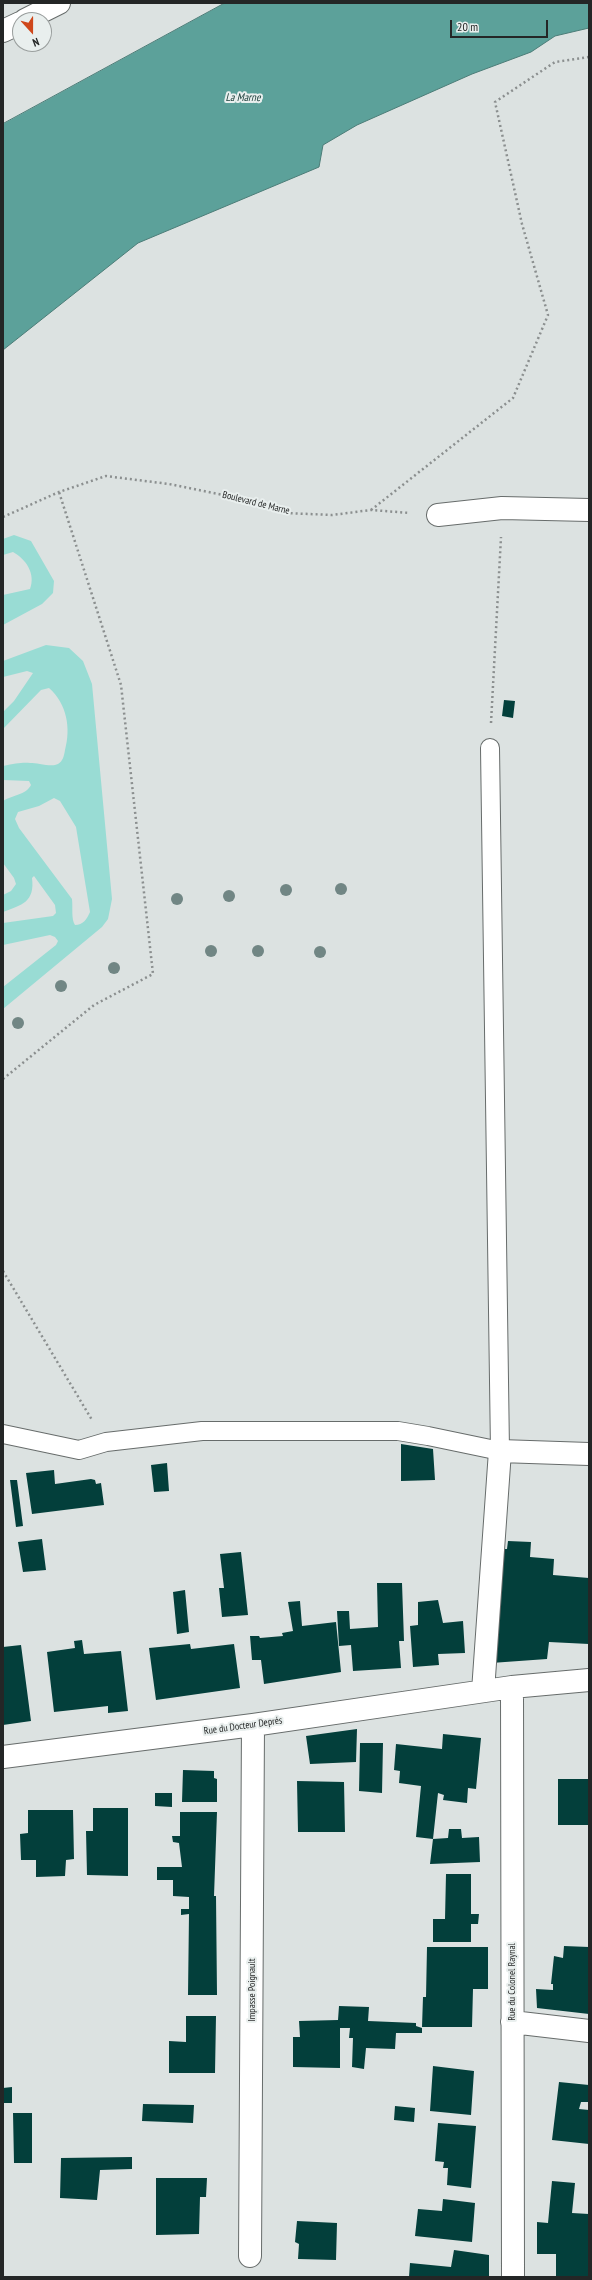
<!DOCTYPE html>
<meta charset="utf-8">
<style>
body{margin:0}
#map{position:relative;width:592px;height:2280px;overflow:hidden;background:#dce2e1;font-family:"PT Sans Narrow",sans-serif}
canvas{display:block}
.frame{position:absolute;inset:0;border:4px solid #242626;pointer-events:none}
.north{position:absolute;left:12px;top:12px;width:40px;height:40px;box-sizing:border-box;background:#e9efee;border:1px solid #9a9f9e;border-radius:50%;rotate:159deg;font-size:11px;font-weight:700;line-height:16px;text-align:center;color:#242626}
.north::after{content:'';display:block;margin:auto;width:14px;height:18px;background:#cf471b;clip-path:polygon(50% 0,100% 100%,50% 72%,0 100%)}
.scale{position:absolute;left:450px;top:20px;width:98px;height:18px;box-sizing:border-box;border:2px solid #242626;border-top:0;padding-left:5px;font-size:12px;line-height:14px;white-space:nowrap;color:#242626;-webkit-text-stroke:3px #e9efee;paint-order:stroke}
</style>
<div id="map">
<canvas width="592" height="2280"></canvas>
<div class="frame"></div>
<div class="north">N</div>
<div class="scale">20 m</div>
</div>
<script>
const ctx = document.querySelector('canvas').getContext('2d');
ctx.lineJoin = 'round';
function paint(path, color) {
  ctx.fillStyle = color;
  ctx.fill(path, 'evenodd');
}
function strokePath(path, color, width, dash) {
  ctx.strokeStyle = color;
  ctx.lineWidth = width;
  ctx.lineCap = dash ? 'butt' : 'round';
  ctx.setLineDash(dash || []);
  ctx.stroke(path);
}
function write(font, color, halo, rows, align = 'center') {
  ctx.font = font + ' "PT Sans Narrow",sans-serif';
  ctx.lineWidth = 4;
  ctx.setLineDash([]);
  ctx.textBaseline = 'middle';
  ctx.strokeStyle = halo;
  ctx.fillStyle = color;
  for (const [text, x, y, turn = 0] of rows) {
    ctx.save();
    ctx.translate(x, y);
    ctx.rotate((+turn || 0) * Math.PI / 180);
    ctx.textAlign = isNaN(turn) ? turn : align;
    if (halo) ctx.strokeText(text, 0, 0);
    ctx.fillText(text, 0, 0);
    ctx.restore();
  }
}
paint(new Path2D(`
 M14 535 31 541 54 581 53 593 42 604 3 625V595L30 589C36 574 26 559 13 552L3 555V539Z
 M46 645 69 648 83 661 92 684 112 899 108 919 102 927 3 1009V987L56 945 58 941 55 937 50 935 3 945V923L53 916 56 913 55 905 34 876 32 878C35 902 22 905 3 912V895L11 891 16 884 14 878 3 863V801C12 795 26 795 31 785L29 781 3 780V766C22 762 27 762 46 765 50 765 54 766 58 764 63 761 64 756 65 750 71 728 67 704 49 688L41 690 3 729V712L14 701 33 673 27 671 3 677V661ZM54 798 60 801 76 827 90 912C87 919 83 925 75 925 71 919 73 908 72 899L19 828 15 819 18 812 39 806Z`), '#99dcd4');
const water = new Path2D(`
 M225 3H589V28L555 36 531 52 472 74 357 125 323 145 319 167 138 243 3 350V124Z`);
paint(water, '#5ca19a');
strokePath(water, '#4b7c77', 1);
paint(new Path2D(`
 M504 700 515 701 513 718 502 716Z
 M401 1444 433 1449 435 1480 401 1481Z
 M167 1463 169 1491 154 1492 151 1465Z
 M54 1470 55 1484 91 1479 95 1480 96 1484 101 1483 104 1505 32 1514 26 1473Z
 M10 1480H17L23 1526 16 1527Z
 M42 1539 46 1570 23 1572 18 1542Z
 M508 1541 531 1542 530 1557 554 1559 553 1575 589 1578V1644L549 1642 547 1659 491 1663 498 1549H507Z
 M241 1552 248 1615 222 1617 219 1588H224L220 1554Z
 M377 1583H402L404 1641H399L401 1668 353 1671 351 1645 339 1646 337 1611H349L350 1629 378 1627Z
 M185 1590 189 1632 177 1634 173 1592Z
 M438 1600 443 1623 463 1621 465 1653 438 1654 439 1665 413 1667 410 1626 418 1625V1602Z
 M300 1601 302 1626 336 1622 341 1672 264 1684 261 1660H252L250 1636H259L260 1638 283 1636 282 1633 293 1631 288 1602Z
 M82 1640 84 1654 121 1651 128 1711 108 1713V1706L54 1712 47 1652 75 1648 74 1641Z
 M190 1644 191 1649 234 1644 240 1688 156 1700 149 1648Z
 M21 1645 31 1721 3 1725V1647Z
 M357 1729 356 1762 310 1764 306 1736Z
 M443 1734 481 1738 476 1789 468 1788 467 1803 443 1800 444 1795 438 1793 433 1839 448 1838 449 1829H461L462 1838 479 1837 480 1862 430 1864 433 1839 416 1837 421 1786 399 1783 400 1771 394 1770 396 1744 442 1749Z
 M360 1743H383L382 1793 359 1791Z
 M183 1770 214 1771V1778L217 1779V1802H182Z
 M558 1779H589V1825H558Z
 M297 1781 344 1782 345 1832H298Z
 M155 1793H172V1807L155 1806Z
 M93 1808H128V1876L87 1875 86 1831H93Z
 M28 1810H73L74 1859 66 1860 65 1876 36 1877V1860H21L20 1834 28 1833Z
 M180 1812H217L214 1896H216L217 1995H188L189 1914 181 1915V1909H189V1897L173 1896V1880H157V1867H182L179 1843 173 1842 172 1836H180Z
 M446 1874H471V1914H479L478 1924H471V1942H433V1919H445Z
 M564 1946 589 1947V2014L537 2008 536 1989 553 1990V1984H551L554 1956 563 1958Z
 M427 1947H488V1989H473L472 2027H422L423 1997H426Z
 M339 2006 369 2007 368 2021 416 2023V2026L422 2028V2033H396L395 2049 366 2048 364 2069 352 2067 353 2038H349L350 2028H340V2068L293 2067V2037H300L299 2021 338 2020Z
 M186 2016H216L215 2073H169V2041L186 2042Z
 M433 2066 474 2071 471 2115 430 2111Z
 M559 2082 589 2085V2102H581L579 2109 589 2110V2144L552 2140Z
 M12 2087V2103H3V2088Z
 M143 2104 194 2105 193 2123 142 2121Z
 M395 2106 415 2108 414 2122 394 2120Z
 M13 2113H32V2163H14Z
 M438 2123 476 2126 471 2188 447 2185 448 2168H443L444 2162 435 2161Z
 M132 2157V2169L100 2170 97 2200 60 2198 61 2158Z
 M156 2178H207L206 2197H200L199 2234 156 2235Z
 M552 2181 575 2183 572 2213 589 2214V2277H556V2254H537V2222L548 2223Z
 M443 2199 475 2203 472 2242 415 2236 418 2209 442 2211Z
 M297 2221 337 2223 336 2260 298 2259 299 2244 295 2242Z
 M454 2250 489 2255V2277H409L410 2263 451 2267Z`), '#033f3b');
const service = new Path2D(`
 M3 1434 79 1450 106 1442 202 1431H398L428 1436 500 1451 490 748`);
const minor = new Path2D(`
 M438 515 502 508 589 510
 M512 1687 513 2277
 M483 1691 500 1451 589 1454
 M3 1757 253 1725 512 1687 589 1680
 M512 2022 589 2031
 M250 2256 253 1725`);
const tertiary = new Path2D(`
 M25 20 59 3
 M3 31 20 23`);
strokePath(service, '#676c6b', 20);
strokePath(minor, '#676c6b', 24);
strokePath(tertiary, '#676c6b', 24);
strokePath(new Path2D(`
 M371 510 513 398 548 315 522 224 495 102 555 62 589 57
 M3 517 59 492 106 476 169 484 258 502 286 513 332 515 371 510 410 513
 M491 723 501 537
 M3 1079 94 1005 153 974 121 685 59 492
 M3 1271 92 1420`), '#8b8f8f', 2.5, [2, 3]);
strokePath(service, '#fff', 18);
strokePath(minor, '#fff', 22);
strokePath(tertiary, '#fff', 22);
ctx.fillStyle = '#718684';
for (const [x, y] of [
 [341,889],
 [286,890],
 [229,896],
 [177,899],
 [211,951],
 [258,951],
 [320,952],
 [114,968],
 [61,986],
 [18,1023]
]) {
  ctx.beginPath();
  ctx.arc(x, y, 6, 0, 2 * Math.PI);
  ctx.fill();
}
write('10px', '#242626', '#e9efee', [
 ["Boulevard de Marne",256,503,14],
 ["Rue du Docteur Deprés",243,1726,-8],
 ["Rue du Colonel Raynal",512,1982,-90],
 ["Impasse Poignault",252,1990,-90]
]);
write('italic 11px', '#183b37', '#e9efee', [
 ["La Marne",243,98]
]);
</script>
